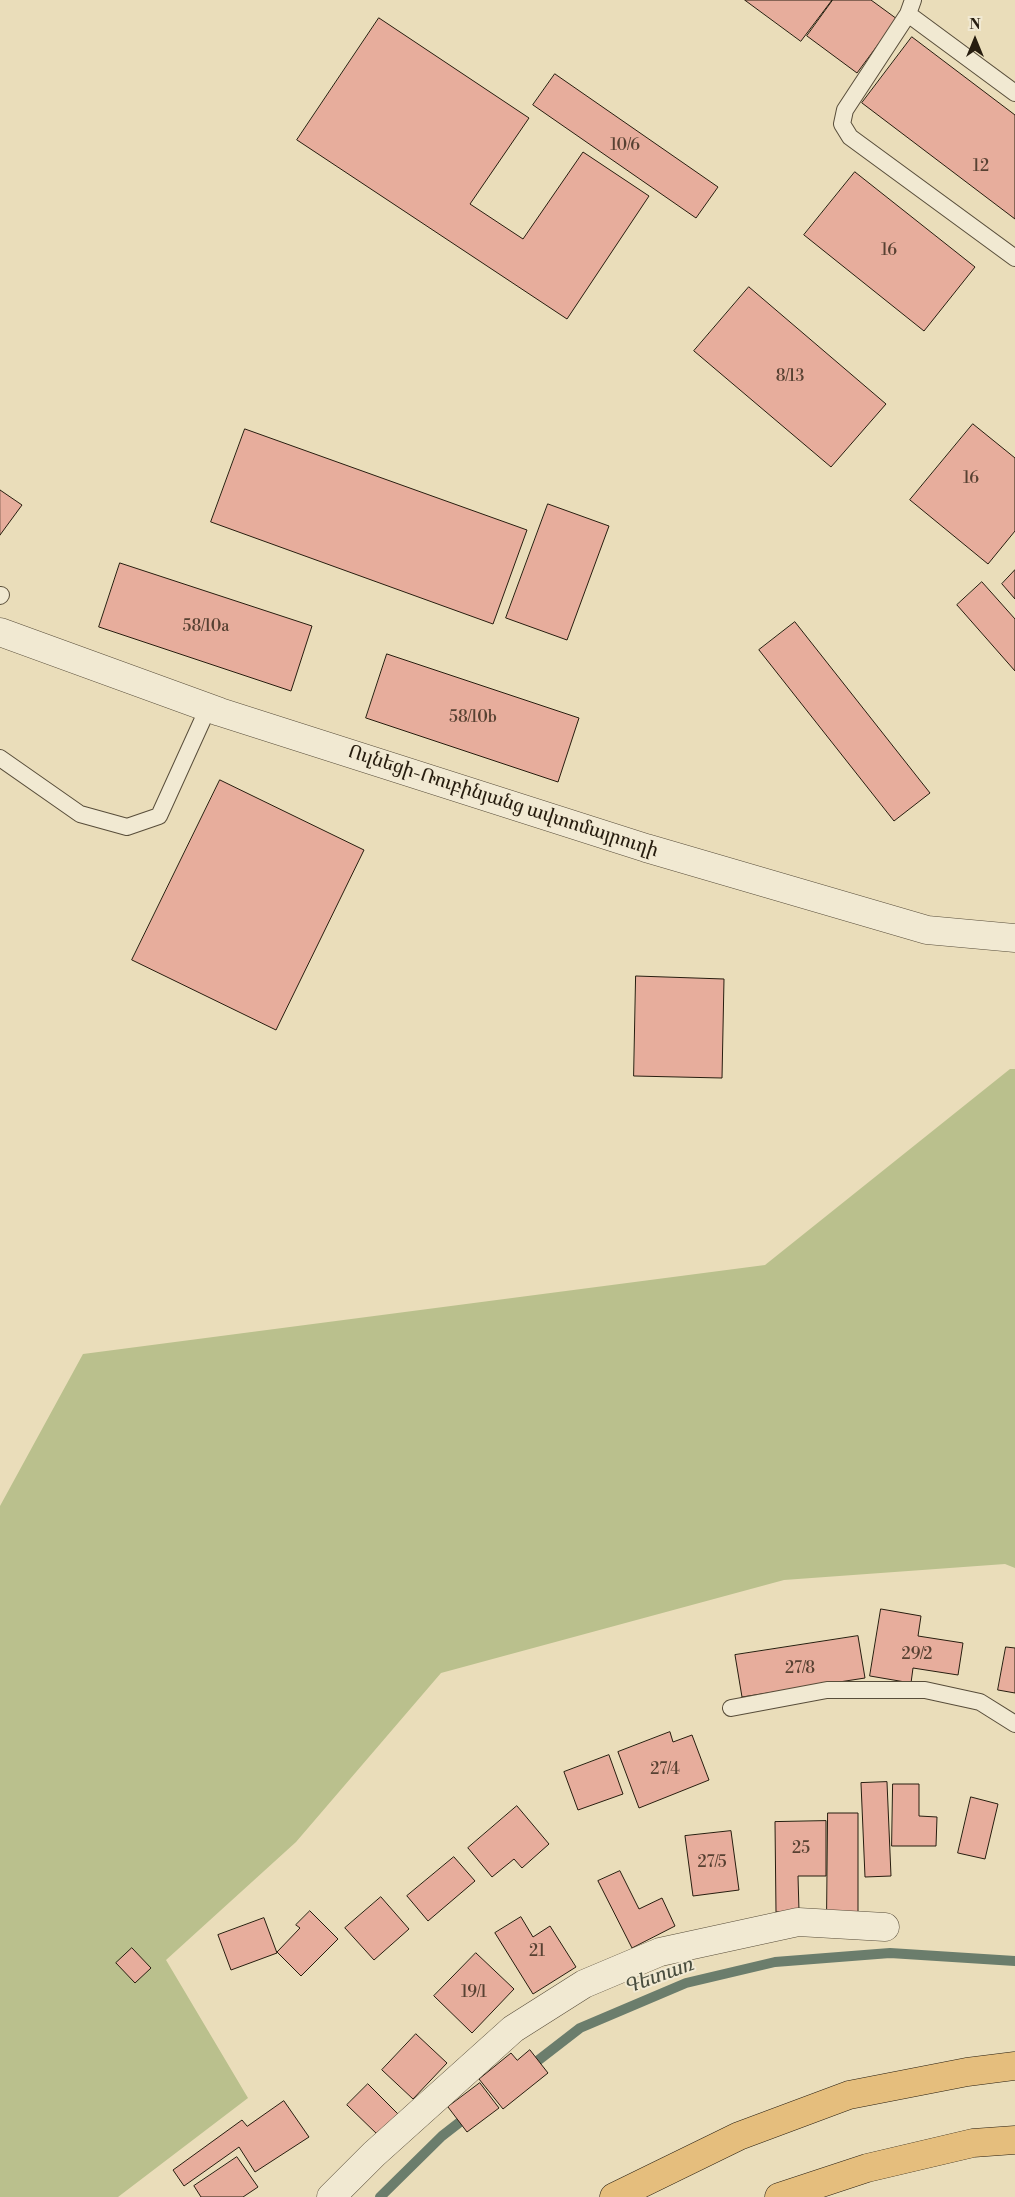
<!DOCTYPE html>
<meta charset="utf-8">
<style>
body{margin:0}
#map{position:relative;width:1015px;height:2197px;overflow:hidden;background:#eaddba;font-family:"Libre Bodoni",serif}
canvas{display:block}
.north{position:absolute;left:950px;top:15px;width:50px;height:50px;-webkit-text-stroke:4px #f1e9d2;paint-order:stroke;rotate:0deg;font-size:14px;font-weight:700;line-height:20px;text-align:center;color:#271d0f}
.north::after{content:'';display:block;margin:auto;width:18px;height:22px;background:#271d0f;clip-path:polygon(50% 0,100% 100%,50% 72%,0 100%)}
</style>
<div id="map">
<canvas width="1015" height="2197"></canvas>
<div class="north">N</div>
</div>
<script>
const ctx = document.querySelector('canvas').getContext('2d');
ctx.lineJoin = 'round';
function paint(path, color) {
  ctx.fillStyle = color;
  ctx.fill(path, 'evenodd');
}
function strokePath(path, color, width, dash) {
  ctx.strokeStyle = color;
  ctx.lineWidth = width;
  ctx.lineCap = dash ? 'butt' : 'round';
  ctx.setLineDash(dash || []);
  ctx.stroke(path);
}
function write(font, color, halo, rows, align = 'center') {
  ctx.font = font + ' "Libre Bodoni","Noto Serif Armenian",serif';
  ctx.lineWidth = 4;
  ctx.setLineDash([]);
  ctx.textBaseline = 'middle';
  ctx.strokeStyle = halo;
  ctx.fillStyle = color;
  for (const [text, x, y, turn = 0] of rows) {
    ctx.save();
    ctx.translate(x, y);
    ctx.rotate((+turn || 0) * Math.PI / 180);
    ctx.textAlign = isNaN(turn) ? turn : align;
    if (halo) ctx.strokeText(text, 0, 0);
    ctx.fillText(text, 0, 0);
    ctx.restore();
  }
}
paint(new Path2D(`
 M1010 1069H1015V1568L1005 1564 784 1580 441 1673 296 1842 166 1960 248 2098 118 2197H0V1506L83 1354 765 1265Z`), '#bac08d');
strokePath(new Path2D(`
 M527 2069 580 2028 686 1983 775 1962 890 1953 1015 1961
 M380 2197 442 2136 469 2115`), '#6b7d6c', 10);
const building = new Path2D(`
 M745 0H832L801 41Z
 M833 0H871L897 19 857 73 807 36Z
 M379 18 529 118 470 204 523 239 583 152 649 196 567 319 297 140Z
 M912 37 1015 115V219L862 103Z
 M555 74 718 187 696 218 533 105Z
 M855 172 975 267 924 331 804 235Z
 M749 287 886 404 831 467 694 351Z
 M973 424 1015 458V531L988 564 910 500Z
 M245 429 527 530 493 624 211 522Z
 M0 490 22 505 0 535Z
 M548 504 609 526 567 640 506 618Z
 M120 563 312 626 291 691 99 627Z
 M1015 570V599L1002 584Z
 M982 582 1015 619V671L957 605Z
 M795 622 930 793 894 821 759 650Z
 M387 654 579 718 558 782 366 718Z
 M220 780 364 850 276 1030 132 960Z
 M636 976 724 979 722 1078 634 1076Z
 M881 1609 921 1616 918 1636 963 1643 958 1675 913 1668 911 1683 870 1676Z
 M858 1636 865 1678 742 1697 735 1655Z
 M1006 1647 1015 1648V1693L998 1690Z
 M670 1732 673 1742 692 1735 709 1780 639 1808 618 1752Z
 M609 1755 623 1794 578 1810 564 1772Z
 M887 1782 891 1876 865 1877 861 1783Z
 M893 1784H919V1816L937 1817 936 1846H892Z
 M971 1797 998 1804 985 1859 958 1853Z
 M517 1806 549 1844 522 1868 514 1859 492 1877 468 1848Z
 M828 1813H858V1912H827Z
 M826 1821V1876H798L799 1911 776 1912 775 1822Z
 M731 1831 739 1890 693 1896 685 1836Z
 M454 1857 475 1881 428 1921 407 1896Z
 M620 1871 639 1909 662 1898 675 1926 632 1948 598 1881Z
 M381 1897 409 1929 374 1960 345 1928Z
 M310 1911 338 1939 301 1976 277 1952 300 1928 296 1925Z
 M521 1917 533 1937 550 1926 576 1967 533 1994 495 1933Z
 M264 1918 277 1953 231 1970 218 1935Z
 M132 1948 151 1968 135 1983 116 1963Z
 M476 1953 514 1989 472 2033 434 1996Z
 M416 2034 447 2063 413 2099 382 2070Z
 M530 2050 548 2073 503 2109 479 2079 511 2053 517 2060Z
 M480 2083 499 2108 467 2132 448 2107Z
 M368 2084 398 2114 378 2135 347 2105Z
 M284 2101 309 2137 255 2172 239 2147 184 2186 173 2170 242 2120 247 2126Z
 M237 2157 258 2187 243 2197H201L194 2186Z`);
paint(building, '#e7ad9c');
strokePath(building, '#271d0f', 1);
const service = new Path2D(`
 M913 0 908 14 845 110 842 124 850 137 1015 258
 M908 14 1015 93
 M0 596 1 595
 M0 758 80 814 127 827 159 816 208 708
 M731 1708 827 1690H925L980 1702 1015 1724`);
const minor = new Path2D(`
 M331 2197 374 2154 513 2029 584 1984 660 1952 798 1922 885 1927`);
const tertiary = new Path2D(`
 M0 632 220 712 646 848 927 930 1015 938`);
const trunk = new Path2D(`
 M614 2197 739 2136 849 2095 967 2072 1015 2066
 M779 2197 867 2168 973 2143 1015 2140`);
strokePath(service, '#584d3a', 18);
strokePath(minor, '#584d3a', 29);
strokePath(tertiary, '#584d3a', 29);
strokePath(trunk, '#271d0f', 29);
strokePath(service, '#f1e9d2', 16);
strokePath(minor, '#f1e9d2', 28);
strokePath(tertiary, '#f1e9d2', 28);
strokePath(trunk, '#e5be7d', 28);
write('16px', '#574132', null, [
 ["10/6",625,146],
 ["12",981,167],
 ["16",889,251],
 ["8/13",790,377],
 ["16",971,479],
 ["58/10a",206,627],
 ["58/10b",473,718],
 ["29/2",917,1655],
 ["27/8",800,1669],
 ["27/4",665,1770],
 ["25",801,1849],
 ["27/5",712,1863],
 ["21",537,1952],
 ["19/1",474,1993]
]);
write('19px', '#271d0f', '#f1e9d2', [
 ["Ուլնեցի-Ռուբինյանց ավտոմայրուղի",503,802,18]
]);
write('italic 20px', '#494d3e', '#f1e9d2', [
 ["Գետառ",659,1977,-20]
]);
</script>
